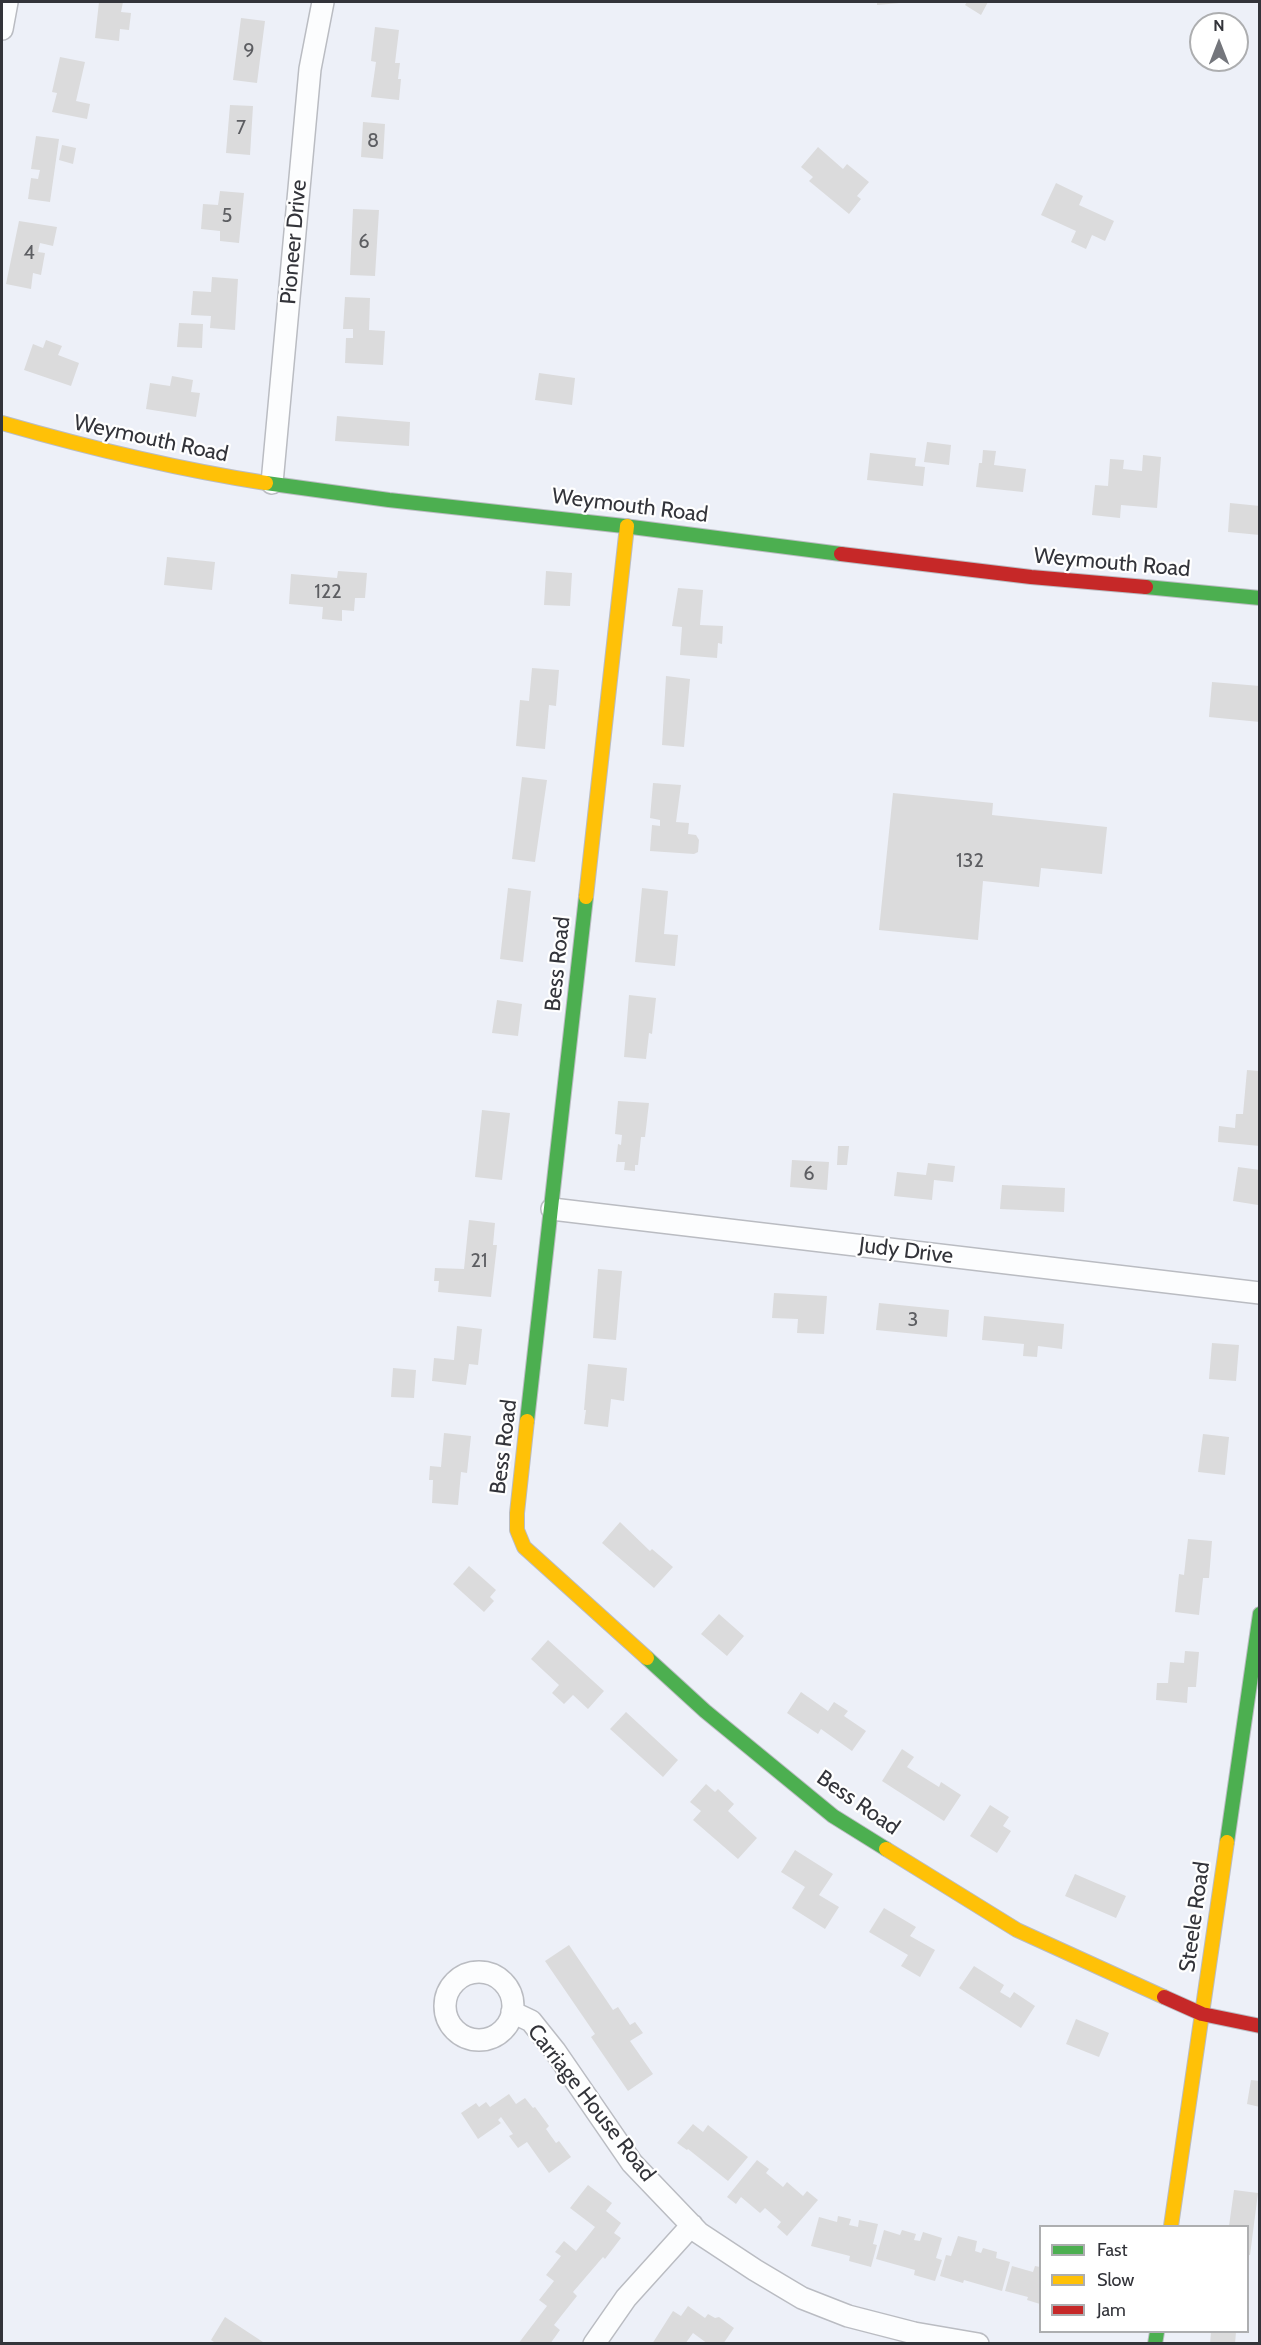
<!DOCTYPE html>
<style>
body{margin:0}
#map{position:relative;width:1261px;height:2345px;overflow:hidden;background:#edf0f8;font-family:Cabin,sans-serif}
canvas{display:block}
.frame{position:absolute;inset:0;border:3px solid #33343a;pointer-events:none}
.legend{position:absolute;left:1039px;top:2225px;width:210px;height:108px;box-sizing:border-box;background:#fff;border:2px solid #adaeb0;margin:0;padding:8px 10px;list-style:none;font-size:18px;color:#33343a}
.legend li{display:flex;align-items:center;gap:12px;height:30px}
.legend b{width:30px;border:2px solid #adaeb0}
.north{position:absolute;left:1189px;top:12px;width:60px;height:60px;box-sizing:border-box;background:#fff;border:2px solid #adaeb0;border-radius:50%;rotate:0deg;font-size:16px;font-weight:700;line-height:24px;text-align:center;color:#33343a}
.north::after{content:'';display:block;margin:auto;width:21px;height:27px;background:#74767c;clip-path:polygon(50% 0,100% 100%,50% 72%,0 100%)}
</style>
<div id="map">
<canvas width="1261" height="2345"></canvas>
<div class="frame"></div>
<ul class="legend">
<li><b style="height:8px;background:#4caf50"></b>Fast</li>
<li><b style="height:8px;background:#ffc107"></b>Slow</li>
<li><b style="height:8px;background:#c62828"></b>Jam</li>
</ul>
<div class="north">N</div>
</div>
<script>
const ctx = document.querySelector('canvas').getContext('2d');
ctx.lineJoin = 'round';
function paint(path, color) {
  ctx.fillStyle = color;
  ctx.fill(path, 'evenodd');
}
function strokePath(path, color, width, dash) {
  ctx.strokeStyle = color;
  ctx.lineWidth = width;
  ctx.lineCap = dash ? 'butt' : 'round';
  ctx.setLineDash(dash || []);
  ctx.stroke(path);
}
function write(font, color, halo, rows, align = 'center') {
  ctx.font = font + ' Cabin,sans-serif';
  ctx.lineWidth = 4.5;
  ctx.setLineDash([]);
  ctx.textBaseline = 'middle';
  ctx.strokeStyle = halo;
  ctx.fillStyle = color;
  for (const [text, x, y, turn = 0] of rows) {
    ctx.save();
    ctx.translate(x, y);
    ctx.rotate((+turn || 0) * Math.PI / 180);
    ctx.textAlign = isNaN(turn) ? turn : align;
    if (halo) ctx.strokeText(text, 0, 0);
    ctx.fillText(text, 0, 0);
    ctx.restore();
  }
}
paint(new Path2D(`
 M99 2H123L121 12 131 13 129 30 120 29 119 41 95 38Z
 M877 2H900V3L877 5Z
 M967 2H988L981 15 965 5Z
 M241 18 265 21 257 83 233 80Z
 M375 27 399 30 395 63H400L398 79H401L399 100 371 97 376 62 371 61Z
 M60 57 85 62 76 101 90 104 87 119 52 112 57 93 52 92Z
 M230 105 253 106 250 155 226 153Z
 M363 122 385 124 383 159 361 157Z
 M36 136 59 139 50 202 28 199 31 178 38 179 40 170 31 169Z
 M62 145 76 148 73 164 59 160Z
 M818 147 843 169 847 164 869 182 857 196 861 199 849 214 809 181 813 177 801 167Z
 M1056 183 1083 196 1079 205 1114 221 1105 241 1092 235 1086 249 1071 242 1076 231 1041 215Z
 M220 191 244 193 239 243 220 241V231L201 229 203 204 218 205Z
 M353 209 379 210 375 276 350 275Z
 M19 221 57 227 53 246 40 243 38 252 45 253 41 275 33 273 31 289 6 284Z
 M212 277 238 279 235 330 210 328 211 316 191 315 193 291 211 292Z
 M345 297 370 298 369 330 385 331 383 365 345 363 346 338H353V329H343Z
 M179 323 203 324 202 348 177 347Z
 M46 340 62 346 58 355 79 363 71 386 24 370 33 344 43 348Z
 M539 373 575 378 572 405 535 400Z
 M172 376 193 380 191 392 200 393 196 417 146 409 150 383 170 386Z
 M337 416 410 422 409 446 335 441Z
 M927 442 951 445 949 465 924 462Z
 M983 450 996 451 994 465 1026 469 1023 492 976 487 979 463H982Z
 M870 453 916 458 915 466 925 467 923 486 867 480Z
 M1143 455 1161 457 1157 508 1121 505 1120 518 1092 515 1095 485 1108 486 1110 459 1124 460 1123 469 1142 471Z
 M1230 503 1260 506V535L1228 532Z
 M167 557 215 562 212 590 164 585Z
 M338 571 367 573 365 598H355L354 611 342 610V621L322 619 323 607 289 604 291 574 337 578Z
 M546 571 572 573 570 606 544 605Z
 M678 588 703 590 700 625 723 626 722 644 718 643 717 658 680 655 682 627 672 626Z
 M532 668 559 670 556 706 549 705 545 749 516 746 520 700 529 701Z
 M666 676 690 679 684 747 662 745Z
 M1212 682 1260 686V722L1209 717Z
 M522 777 547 780 535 862 512 859Z
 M653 783 681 785 676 822 689 823 688 834 696 835 699 840 698 852 694 854 650 851 652 825 660 826V820L650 818Z
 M893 793 993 803 992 815 1107 827 1102 874 1041 868 1039 887 983 881 978 940 879 930Z
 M508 888 531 891 523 962 500 959Z
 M642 888 668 891 664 934 678 935 675 966 635 962Z
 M629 995 656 998 652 1034 649 1033 646 1059 624 1057Z
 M497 1000 522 1004 518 1036 492 1033Z
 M1247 1070 1260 1071V1146L1218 1142 1219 1126 1235 1128 1236 1114H1243Z
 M618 1101 649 1103 645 1137H641L638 1165H635V1171L624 1170 625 1162H616L618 1144 621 1145 622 1135 615 1134Z
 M482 1110 510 1113 502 1180 475 1177Z
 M838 1146H849L847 1165H837Z
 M792 1160 829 1162 827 1190 790 1187Z
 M928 1163 955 1166 953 1182 934 1180 932 1200 894 1196 897 1172 926 1175Z
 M1238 1167 1260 1170 1258 1205 1233 1201Z
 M1002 1185 1065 1188 1064 1212 1000 1209Z
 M469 1220 495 1223 493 1245H497L491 1297 438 1292 439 1281H434L435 1268 464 1269Z
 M598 1269 622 1271 616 1340 593 1338Z
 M774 1293 827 1296 824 1334 797 1333 798 1319 772 1318Z
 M879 1303 949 1310 947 1337 876 1330Z
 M984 1316 1064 1324 1062 1349 1038 1346 1037 1357 1023 1356 1024 1344 982 1340Z
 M457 1326 482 1329 478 1365 469 1364 466 1385 432 1381 434 1358 454 1360Z
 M1212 1343 1239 1345 1236 1381 1209 1379Z
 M588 1364 627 1368 624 1401 611 1399 608 1427 584 1424 586 1410H584Z
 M393 1368 416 1370 414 1398 391 1397Z
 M444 1433 471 1436 467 1473 461 1472 458 1505 432 1503 433 1480H429L430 1466 441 1467Z
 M1203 1434 1229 1437 1225 1475 1198 1472Z
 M620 1522 650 1551 652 1549 673 1567 654 1588 602 1543Z
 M1188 1539 1212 1541 1209 1578H1203L1199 1615 1175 1612 1179 1574 1184 1575Z
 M469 1566 496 1590 490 1597 494 1601 484 1612 453 1584Z
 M719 1614 744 1636 727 1656 701 1634Z
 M548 1640 604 1691 588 1709 573 1695 564 1704 552 1693 559 1685 531 1659Z
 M1185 1651 1199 1652 1196 1687H1188L1187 1703 1156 1700 1157 1683H1168L1170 1662 1184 1663Z
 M801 1692 828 1711 834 1702 848 1711 844 1716 866 1731 852 1751 821 1729 818 1734 787 1713Z
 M626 1712 678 1760 663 1777 610 1729Z
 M902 1749 914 1757 907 1767 939 1787 941 1782 961 1795 944 1821 882 1781Z
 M706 1784 715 1792 718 1789 734 1804 728 1811 757 1838 738 1859 693 1820 701 1811 690 1802Z
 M990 1805 1009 1817 1003 1826 1011 1831 997 1853 970 1836Z
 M795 1850 833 1874 819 1895 839 1907 825 1929 792 1908 805 1887 781 1872Z
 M1075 1874 1126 1896 1116 1918 1065 1896Z
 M884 1908 916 1927 910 1936 935 1950 920 1977 901 1966 908 1955 869 1932Z
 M569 1945 613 2010 618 2007 630 2025 635 2022 643 2033 630 2041 653 2074 628 2091 591 2037 595 2034 545 1961Z
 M974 1966 1004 1985 1000 1992 1010 1998 1014 1992 1035 2006 1021 2028 959 1988Z
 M1076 2019 1109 2033 1099 2057 1066 2044Z
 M1251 2080 1260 2081V2107L1247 2104Z
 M509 2094 516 2104 525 2098 533 2108 535 2107 549 2126 546 2129 556 2143 559 2141 571 2157 549 2173 527 2142 518 2148 509 2136 513 2134 501 2117 498 2120 501 2123 478 2139 461 2113 476 2103 479 2107 486 2102 490 2107Z
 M693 2124 703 2132 708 2125 748 2157 728 2181 688 2149 687 2150 677 2143Z
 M757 2160 769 2169 766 2173 783 2187 787 2182 803 2196 807 2191 818 2200 787 2236 777 2227 781 2222 765 2208 760 2213 741 2197 736 2204 727 2197Z
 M588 2185 612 2203 606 2211 621 2223 614 2233 621 2238 605 2259 603 2257 573 2292 577 2296 554 2325 560 2330 550 2344H518L547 2306 539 2300 554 2281 546 2275 561 2256 555 2252 564 2241 576 2251 595 2227 570 2208Z
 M1234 2190 1258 2193 1250 2255H1248V2226H1229Z
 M838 2216 851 2219 849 2225 858 2227 859 2220 878 2224 873 2244 877 2245 871 2267 849 2261 850 2256 811 2246 819 2217 837 2222Z
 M884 2230 900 2235 902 2230 916 2234 914 2240 920 2241 923 2232 942 2238 936 2258 942 2260 935 2281 914 2275 915 2270 876 2259Z
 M958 2236 977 2241 975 2251 981 2253 983 2248 997 2252 996 2258 1010 2262 1002 2291 964 2280 963 2283 940 2276 946 2255 951 2256Z
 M1012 2266 1033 2272 1035 2266 1040 2267V2304L1027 2300 1028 2297 1005 2291Z
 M688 2306 705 2318 708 2314 715 2318 719 2317 734 2328 723 2344H708L693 2333 685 2344H652L673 2311 681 2316Z
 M225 2317 266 2344H217L211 2340Z
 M1211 2332H1236L1235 2344H1210Z`), '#dbdbdc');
const street = new Path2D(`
 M2 29 7 2
 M272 483 310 69 323 2
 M552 1209 1260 1293
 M445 2006a34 34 0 1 1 68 0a34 34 0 1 1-68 0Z
 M512 2012 531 2021 555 2051 632 2163 699 2233 755 2270 802 2298 848 2316 914 2333 978 2344
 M594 2344 626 2298 692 2225`);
const fast = new Path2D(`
 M266 483 389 500 624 526 841 554
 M1146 587 1260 598
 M527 1421 586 897
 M647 1658 705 1711 833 1816 886 1849
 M1227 1842 1260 1614
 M1155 2344 1157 2332`);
const slow = new Path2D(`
 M2 423C89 448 176 469 266 483
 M586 897 627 526
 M527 1421 517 1513V1530L524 1547 647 1658
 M886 1849 1017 1930 1164 1997
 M1171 2226 1227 1842`);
const jam = new Path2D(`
 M841 554 1031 577 1146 587
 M1164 1997 1202 2014 1260 2026`);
strokePath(street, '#babcc2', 24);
strokePath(fast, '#babcc2', 16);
strokePath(slow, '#babcc2', 16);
strokePath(jam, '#babcc2', 16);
strokePath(street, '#fcfdfe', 21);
strokePath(fast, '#4caf50', 14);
strokePath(slow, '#ffc107', 14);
strokePath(jam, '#c62828', 14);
write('20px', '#5d5e62', null, [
 ["9",249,51],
 ["7",241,128],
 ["8",373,141],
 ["5",227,216],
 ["6",364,242],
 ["4",29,253],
 ["122",328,592],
 ["132",970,861],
 ["6",809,1174],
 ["21",479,1261],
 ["3",913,1320]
]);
write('22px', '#33343a', '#fff', [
 ["Pioneer Drive",294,242,-85],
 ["Weymouth Road",151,439,12],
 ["Weymouth Road",630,506,7],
 ["Weymouth Road",1112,563,5],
 ["Bess Road",558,964,-84],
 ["Judy Drive",906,1251,7],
 ["Bess Road",504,1447,-83],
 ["Bess Road",858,1803,35],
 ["Steele Road",1195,1917,-82],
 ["Carriage House Road",591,2103,52]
]);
</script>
